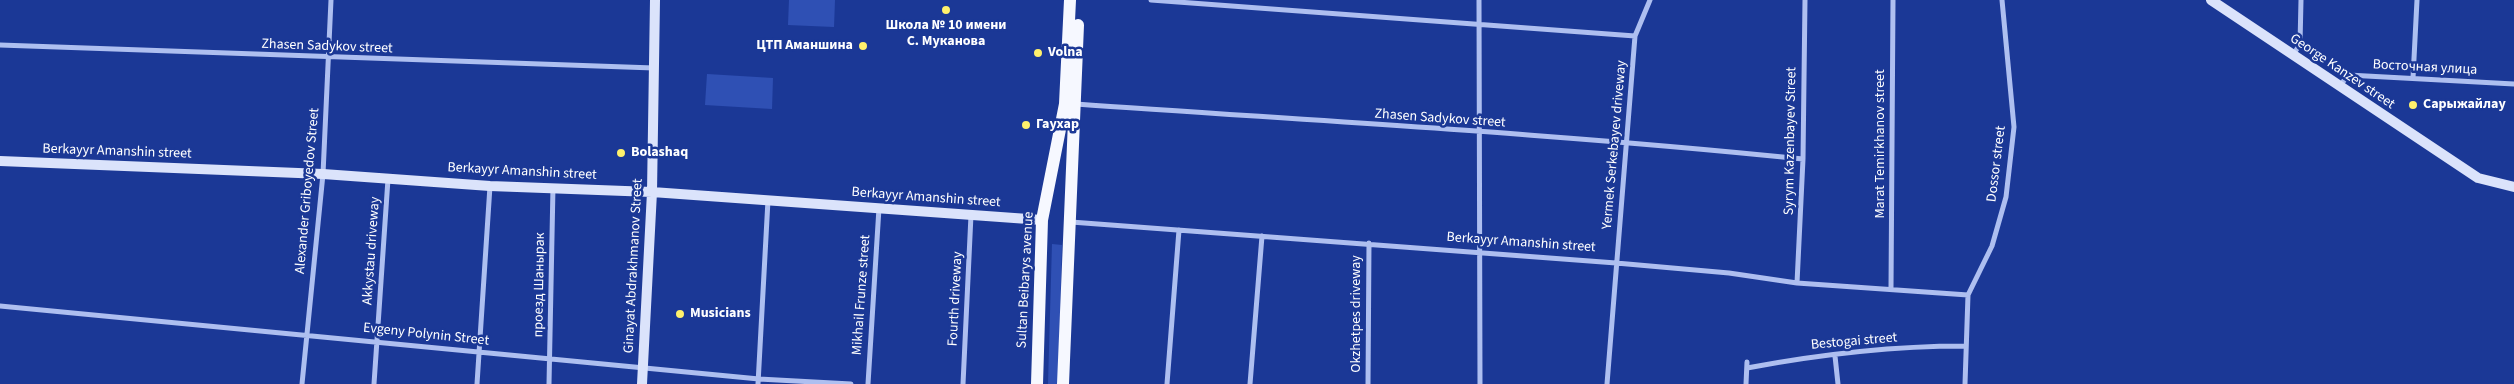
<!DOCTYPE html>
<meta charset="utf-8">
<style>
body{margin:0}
canvas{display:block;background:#1b3896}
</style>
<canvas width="2514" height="384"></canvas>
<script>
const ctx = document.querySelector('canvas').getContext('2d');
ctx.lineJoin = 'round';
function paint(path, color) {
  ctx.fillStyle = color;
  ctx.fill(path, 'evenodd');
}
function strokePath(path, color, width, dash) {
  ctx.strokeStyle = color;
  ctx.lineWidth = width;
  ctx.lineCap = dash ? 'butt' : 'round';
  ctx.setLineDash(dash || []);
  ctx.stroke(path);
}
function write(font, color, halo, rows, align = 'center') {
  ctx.font = font + ' "Source Sans 3",sans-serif';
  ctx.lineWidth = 5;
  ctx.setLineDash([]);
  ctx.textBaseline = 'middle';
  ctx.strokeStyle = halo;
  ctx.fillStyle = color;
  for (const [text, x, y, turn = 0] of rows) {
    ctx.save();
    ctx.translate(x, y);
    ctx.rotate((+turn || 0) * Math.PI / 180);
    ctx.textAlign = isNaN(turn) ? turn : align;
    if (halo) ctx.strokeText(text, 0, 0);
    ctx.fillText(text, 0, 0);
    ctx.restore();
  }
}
paint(new Path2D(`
 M789 0H835L834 27 788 25Z
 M707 74 773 78 772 109 705 105Z
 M1052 244 1062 245 1058 384H1048Z`), '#2f50b4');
strokePath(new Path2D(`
 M1151 0 1635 36
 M1479 0 1480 384
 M0 45 654 68
 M2293 55 2300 44 2301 0
 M2413 78 2417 0
 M2340 86 2348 75 2514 84
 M1076 104C1318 121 1561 134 1803 159
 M1071 222 1616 263 1729 273 1797 283 1968 295
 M1797 283 1803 159 1805 0
 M1891 288 1893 0
 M0 306 759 379 851 384
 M1835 356 1838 384
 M1747 368C1816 355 1894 346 1965 346
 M302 384 323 174 331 0
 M374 384 388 179
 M477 384 490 186
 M549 384 553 187
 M758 384 768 200
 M868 384 879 208
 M963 384 971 215
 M1167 384 1179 230
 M1250 384 1262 236
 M1368 384 1369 243
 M1607 384 1635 36 1650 0
 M1746 384 1747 362
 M1965 384 1968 295 1992 246 2006 197 2014 127 2002 0`), '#aebff0', 5);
strokePath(new Path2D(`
 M2211 0 2478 178 2514 187
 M0 161 323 174 490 186 652 192 1042 220
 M642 384 652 192 655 0`), '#dbe3fb', 10);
strokePath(new Path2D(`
 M1037 384 1042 220 1065 104 1070 0
 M1063 384 1078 25`), '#f6f8ff', 12);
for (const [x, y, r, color] of [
 [946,10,5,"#fff16c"],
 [863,46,5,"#fff16c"],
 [1038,53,5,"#fff16c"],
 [2413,105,5,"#fff16c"],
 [1026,125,5,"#fff16c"],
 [621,153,5,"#fff16c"],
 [680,314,5,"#fff16c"]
]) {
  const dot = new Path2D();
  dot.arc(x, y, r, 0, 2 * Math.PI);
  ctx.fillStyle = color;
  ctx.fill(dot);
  strokePath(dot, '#1b3896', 2);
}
write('bold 14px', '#fff', '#1b3896', [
 ["Школа № 10 имени",946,26,"center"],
 ["С. Муканова",946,42,"center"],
 ["ЦТП Аманшина",853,46,"right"],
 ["Volna",1048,53],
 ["Сарыжайлау",2423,105],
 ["Гаухар",1036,125],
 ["Bolashaq",631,153],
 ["Musicians",690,314]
], 'left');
write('14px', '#fff', '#1b3896', [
 ["Zhasen Sadykov street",327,47,2],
 ["Восточная улица",2425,68,3],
 ["George Kanzev street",2342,72,34],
 ["Zhasen Sadykov street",1440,119,4],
 ["Syrym Kazenbayev Street",1791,141,-89],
 ["Marat Temirkhanov street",1881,144,-90],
 ["Yermek Serkebayev driveway",1615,145,-85],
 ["Berkayyr Amanshin street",117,152,2],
 ["Dossor street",1997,164,-83],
 ["Berkayyr Amanshin street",522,172,3],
 ["Alexander Griboyedov Street",308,191,-85],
 ["Berkayyr Amanshin street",926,198,4],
 ["Berkayyr Amanshin street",1521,243,4],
 ["Akkystau driveway",372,251,-86],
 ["Ginayat Abdrakhmanov Street",634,266,-87],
 ["Sultan Beibarys avenue",1026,280,-87],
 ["проезд Шанырак",540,285,-89],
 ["Mikhail Frunze street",862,295,-86],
 ["Fourth driveway",956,299,-87],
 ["Okzhetpes driveway",1357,314,-90],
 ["Evgeny Polynin Street",426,335,6],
 ["Bestogai street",1854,342,-5]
]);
</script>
